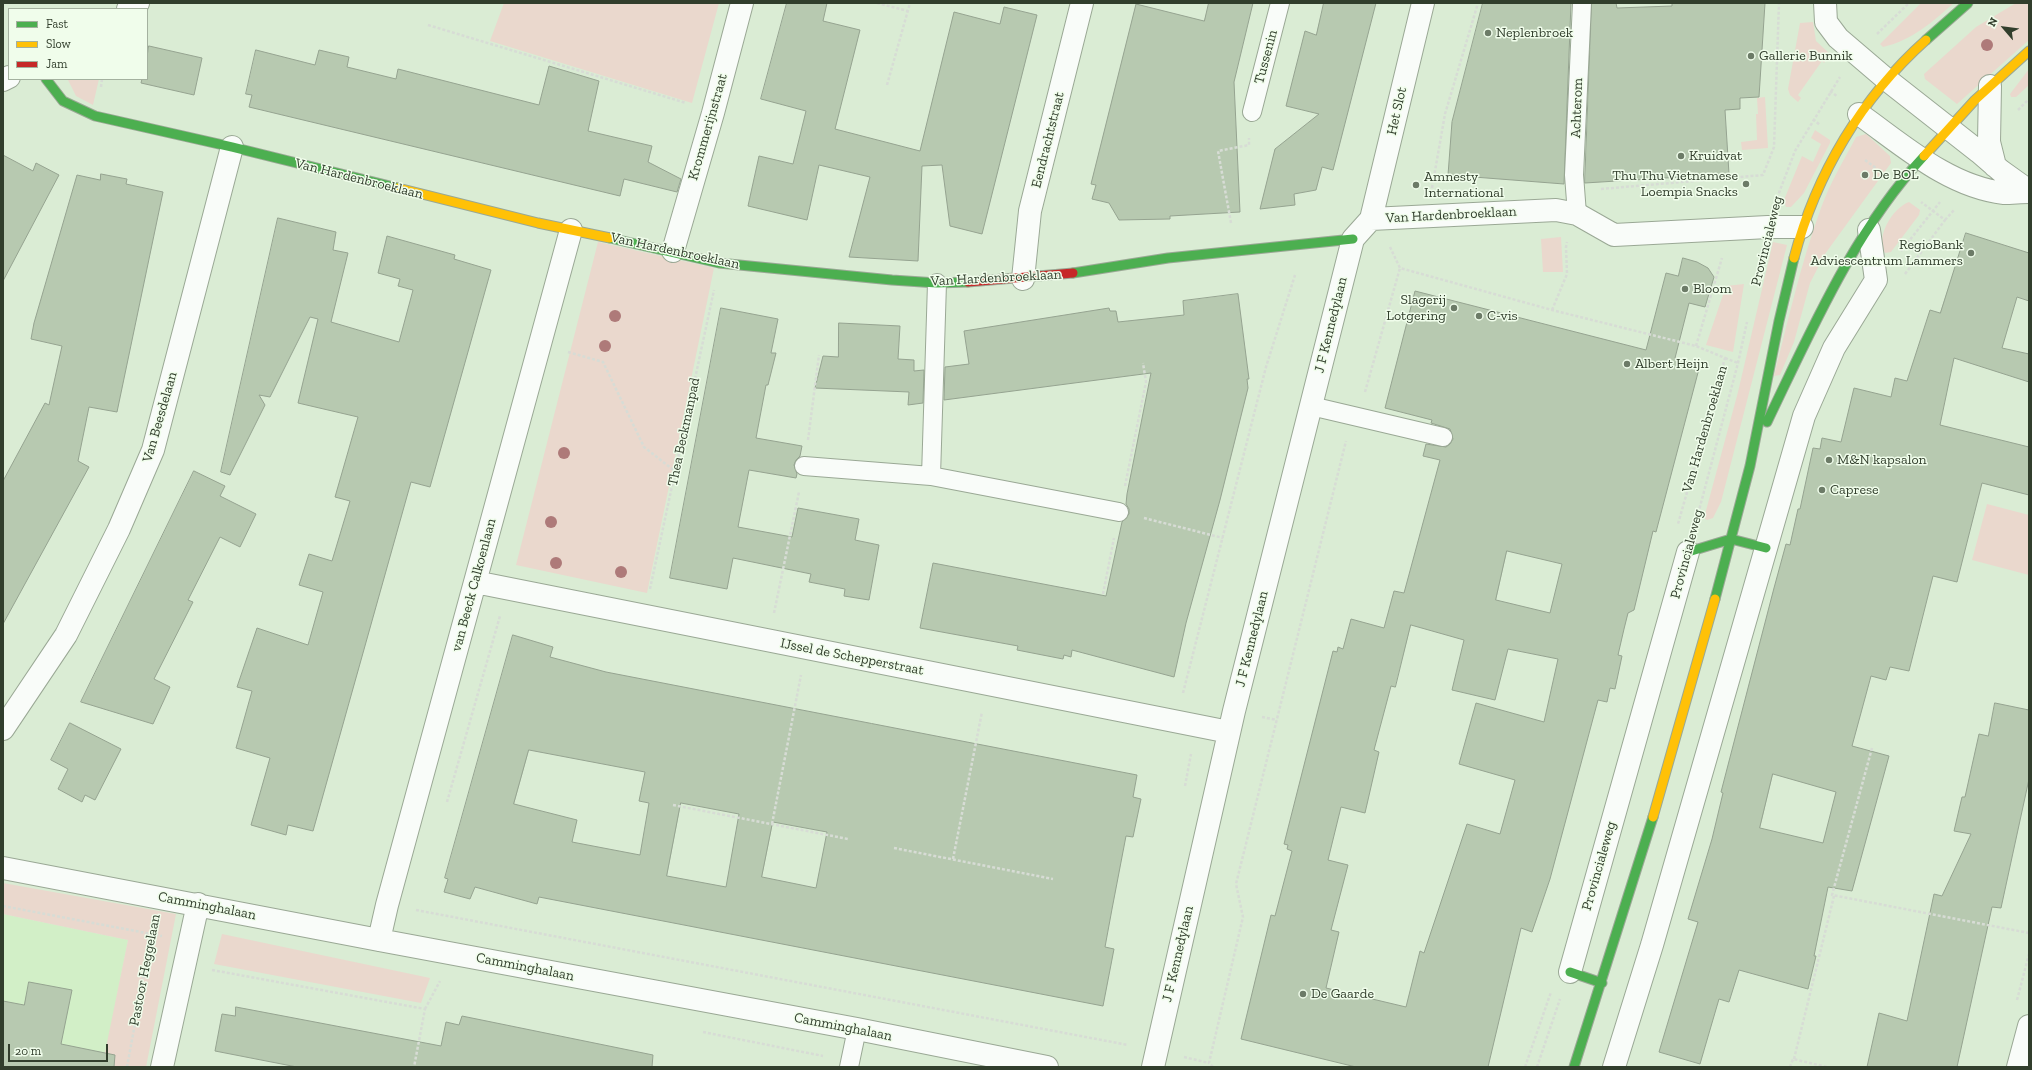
<!DOCTYPE html>
<style>
body{margin:0}
#map{position:relative;width:2032px;height:1070px;overflow:hidden;background:#daecd4;font-family:"Zilla Slab",serif}
canvas{display:block}
.frame{position:absolute;inset:0;border:4px solid #313e2c;pointer-events:none}
.legend{position:absolute;left:8px;top:8px;width:140px;height:72px;box-sizing:border-box;background:#f0fdeb;border:1px solid #a4b19f;margin:0;padding:5px 7px;list-style:none;font-size:12px;color:#313e2c}
.legend li{display:flex;align-items:center;gap:8px;height:20px}
.legend b{width:20px;border:1px solid #a4b19f}
.north{position:absolute;left:1984px;top:8px;width:40px;height:40px;-webkit-text-stroke:3px #f0fdeb;paint-order:stroke;rotate:298deg;font-size:11px;font-weight:700;line-height:16px;text-align:center;color:#313e2c}
.north::after{content:'';display:block;margin:auto;width:14px;height:18px;background:#313e2c;clip-path:polygon(50% 0,100% 100%,50% 72%,0 100%)}
.scale{position:absolute;left:8px;top:1044px;width:100px;height:18px;box-sizing:border-box;border:2px solid #313e2c;border-top:0;padding-left:5px;font-size:12px;line-height:14px;white-space:nowrap;color:#313e2c;-webkit-text-stroke:3px #f0fdeb;paint-order:stroke}
</style>
<div id="map">
<canvas width="2032" height="1070"></canvas>
<div class="frame"></div>
<ul class="legend">
<li><b style="height:5px;background:#4caf50"></b>Fast</li>
<li><b style="height:5px;background:#ffc107"></b>Slow</li>
<li><b style="height:5px;background:#c62828"></b>Jam</li>
</ul>
<div class="north">N</div>
<div class="scale">20 m</div>
</div>
<script>
const ctx = document.querySelector('canvas').getContext('2d');
ctx.lineJoin = 'round';
function paint(path, color) {
  ctx.fillStyle = color;
  ctx.fill(path, 'evenodd');
}
function strokePath(path, color, width, dash) {
  ctx.strokeStyle = color;
  ctx.lineWidth = width;
  ctx.lineCap = dash ? 'butt' : 'round';
  ctx.setLineDash(dash || []);
  ctx.stroke(path);
}
function write(font, color, halo, rows, align = 'center') {
  ctx.font = font + ' "Zilla Slab",serif';
  ctx.lineWidth = 3;
  ctx.setLineDash([]);
  ctx.textBaseline = 'middle';
  ctx.strokeStyle = halo;
  ctx.fillStyle = color;
  for (const [text, x, y, turn = 0] of rows) {
    ctx.save();
    ctx.translate(x, y);
    ctx.rotate((+turn || 0) * Math.PI / 180);
    ctx.textAlign = isNaN(turn) ? turn : align;
    if (halo) ctx.strokeText(text, 0, 0);
    ctx.fillText(text, 0, 0);
    ctx.restore();
  }
}
paint(new Path2D(`
 M3 914 128 940 103 1067H3Z`), '#d2efc7');
paint(new Path2D(`
 M504 3H719L692 103 490 41Z
 M1921 3H1954C1932 22 1913 40 1883 47L1880 44Z
 M2016 3H2029V40L1957 104 1925 79 1924 74 1976 27Z
 M1813 22 1816 41 1831 55 1824 63 1822 61 1798 95 1801 98 1798 102 1790 95 1788 89 1800 23Z
 M2029 69V85L2016 97H2011L2010 94Z
 M99 79 93 105 76 96 68 80Z
 M1765 97 1768 148 1742 150 1741 142 1757 140 1756 114H1758L1757 98Z
 M1815 130 1830 140V143L1804 193 1791 207H1786L1784 200 1802 156 1813 162 1821 144 1811 138Z
 M1866 134 1890 156 1891 163 1825 254 1810 283 1794 342 1780 375 1774 376C1788 320 1801 263 1821 208 1830 183 1844 160 1856 137Z
 M1909 202 1920 210 1919 215 1891 252 1885 253C1875 236 1893 208 1909 202Z
 M1561 237 1563 272H1543L1541 239Z
 M598 242 714 268 647 593 516 565Z
 M1773 242 1787 245 1721 502 1713 518 1707 520 1704 518 1738 392Z
 M1744 284 1733 352 1706 345 1726 286Z
 M1987 504 2029 515V575L1972 560Z
 M3 883 176 914 146 1067H102L128 940 3 914Z
 M222 934 430 978 421 1003 214 964Z`), '#ead8cd');
const building = new Path2D(`
 M787 3H827L823 21 860 30 835 129 920 151 954 12 1000 24 1004 7 1037 15 982 234 950 226 942 165 922 166 918 261 849 257 870 177 819 165 807 220 748 206 759 156 793 164 806 111 761 99Z
 M1209 3H1253L1234 82 1240 212 1170 216V219L1119 220 1109 203 1092 199 1096 185 1091 184 1136 4 1204 21Z
 M1324 3H1376L1333 170 1322 167 1316 190 1294 194 1295 205 1260 209 1275 149 1319 114 1286 106 1305 31 1316 35Z
 M1483 3H1571L1564 184 1448 175 1452 122Z
 M1592 3H1616L1617 8 1672 6V3H1765L1759 97 1740 98V109L1725 110 1729 174 1585 183Z
 M149 46 202 58 194 95 141 83 142 79H147V57Z
 M256 50 315 65 319 50 349 57 347 67 396 79 398 69 539 105 549 66 599 81 588 131 652 146 648 162 681 179 677 192 624 179 620 196 249 107 252 95 246 94Z
 M3 155 33 171 36 163 59 175 3 281Z
 M101 174 127 179 126 184 163 192 117 412 89 407 78 461 89 467 3 624V481L45 403 49 405 62 346 31 339 34 323 77 175 100 180Z
 M278 218 336 232 333 250 348 253 331 322 399 342 413 290 398 286 400 279 378 273 387 236 455 255 454 259 491 270 430 487 411 482 313 831 288 825 286 835 251 825 270 758 236 748 252 691 237 687 257 628 308 645 323 592 299 585 309 554 332 561 350 501 335 497 358 417 298 403 318 319 310 317 270 397 259 395 265 405 230 475 221 472Z
 M1966 233 2029 253V301L2017 297 2002 348 2029 354V382L1954 358 1940 425 2029 447V495L1982 483 1957 582 1933 576 1909 671 1890 667 1886 680 1871 676 1852 746 1889 756 1852 891 1828 887 1814 956H1816L1808 989 1739 970 1729 1002 1719 999 1700 1064 1659 1052 1698 922 1688 919 1712 839 1723 793 1721 792 1774 588 1786 544 1790 545 1798 509H1800L1813 448 1820 449 1822 438 1841 442 1854 388 1891 397 1895 378 1907 381 1930 310 1940 313ZM1773 774 1836 792 1823 843 1760 828Z
 M1683 258 1697 262 1708 268 1714 277 1705 307 1689 303 1675 358 1700 365 1656 532 1653 531 1634 610 1628 613 1624 629 1618 655 1622 656 1615 689 1610 688 1607 702 1598 700 1550 879 1532 932 1521 928 1488 1067H1356L1241 1039 1271 915 1275 916 1292 851 1287 849 1288 845 1284 844 1333 651 1337 652 1338 647 1343 649 1351 619 1384 628 1394 591 1404 593 1440 460 1423 456 1426 444 1446 447 1450 444 1453 439 1450 429 1431 423 1432 420 1385 408 1415 291 1646 350 1666 273 1678 276ZM1507 551 1562 564 1550 613 1496 600ZM1411 625 1464 640 1452 690 1495 700 1508 649 1558 659 1544 722 1476 703 1459 764 1515 780 1500 834 1467 824 1424 953 1420 951 1406 1007 1326 988 1339 932 1331 930 1348 865 1328 860 1341 807 1365 813 1379 752 1374 750 1391 686 1395 687Z
 M1238 294 1249 379H1247L1248 388 1220 500 1186 623 1174 677 1072 650 1071 657 1064 655 1063 659 1017 650 1018 646 920 628 933 563 1106 596 1122 522 1129 514V509L1126 504 1127 494 1151 373 944 400 945 367 969 364 964 331 1109 308 1110 311H1116L1118 322 1184 315 1183 301Z
 M721 308 778 319 771 353H776L768 385H766L756 438 802 446 800 456 796 460 794 465 797 474 796 478 749 470 738 527 792 537 798 508 859 519 855 540 879 545 869 600 844 596 845 589 809 582 811 574 733 558 727 589 670 578Z
 M839 323 900 326 898 359 914 360V371L924 370 923 403 908 405 909 392 815 388 823 356 838 357Z
 M194 471 225 486 220 496 256 514 240 547 220 537 188 600 193 602 154 679 170 687 153 724 81 702Z
 M513 635 553 647 550 657 606 672 1137 775 1133 797 1141 799 1133 837 1126 836 1112 909 1105 947 1114 949 1103 1006 539 897 537 904 475 887 470 899 444 892 448 879 445 878ZM529 750 645 772 639 801 649 803 640 855 572 842 577 820 514 804ZM681 803 739 814 726 887 667 876ZM773 822 827 832 816 888 762 877Z
 M1995 703 2029 710V779L2001 908 1992 907 1957 1067H1867L1879 1013 1907 1021 1934 894 1942 896 1971 834 1954 831 1962 797H1965L1979 734 1988 736Z
 M70 723 121 749 95 800 85 795 82 802 58 789 68 769 51 760Z
 M29 982 72 990 61 1044 115 1055 114 1067H3V1001L24 1005Z
 M236 1007 441 1046 446 1022 459 1025 462 1016 653 1055 652 1067H297L215 1051 222 1014 235 1016Z`);
paint(building, '#b7c9b0');
strokePath(building, '#95a390', 1);
const lane = new Path2D(`
 M1252 112 1280 3
 M1577 214 1574 175 1582 3
 M1311 406 1443 437
 M804 466 931 476 1119 512
 M931 476 937 283
 M849 1067 857 1029`);
const street = new Path2D(`
 M1825 3 1826 22 1838 38 1886 79 1979 152 2001 171 2029 191
 M128 9 138 3
 M3 80 9 77
 M1990 86 1989 142 1995 166
 M1859 114C1903 145 1949 187 2004 193 2012 193 2021 192 2029 192
 M1371 219 1556 210 1577 214 1614 235 1768 227H1802
 M673 251 713 113 742 3
 M1023 279 1030 211 1082 3
 M475 582 1229 732
 M3 729 66 635 119 529 153 450 232 147
 M3 868 379 940 857 1029 1047 1067
 M379 940 387 905 571 230
 M1570 972 1688 552
 M162 1067 198 904
 M1153 1067 1234 711 1353 239 1371 219 1423 3
 M1614 1067 1652 945 1804 416 1834 348 1876 280 1869 230
 M2018 1067 2029 1026`);
const fast = new Path2D(`
 M1926 40 1968 3
 M46 79 63 101 95 116 232 147 398 188
 M610 238 719 263 892 280 937 283 968 282
 M1073 273 1168 258 1353 239
 M1767 422C1811 331 1854 231 1924 156
 M1688 552 1731 539 1766 548
 M1715 599 1750 466 1779 321 1794 258
 M1570 972 1602 983
 M1574 1067 1653 817`);
const slow = new Path2D(`
 M1924 156 1975 100 2029 51
 M398 188 538 223 610 238
 M1794 258C1816 174 1862 97 1926 40
 M1653 817 1715 599`);
const jam = new Path2D(`
 M968 282 1073 273`);
strokePath(lane, '#9aa895', 20);
strokePath(street, '#9aa895', 24);
strokePath(fast, '#9aa895', 11);
strokePath(slow, '#9aa895', 11);
strokePath(jam, '#9aa895', 11);
strokePath(new Path2D(`
 M877 3 908 11
 M428 25 686 103
 M1877 34 1909 3
 M887 85 910 3
 M101 87 102 79
 M1830 91 1838 97
 M2018 110 2029 99
 M1813 119 1820 125
 M1865 160 1876 168
 M1432 188 1445 114 1478 3
 M1601 189 1763 175 1774 147 1779 3
 M1777 198 1795 151 1840 77
 M1945 220 1954 210
 M1231 223 1218 151 1249 145V138
 M1390 247 1400 268 1552 310 1696 346 1725 358 1678 524
 M1901 251 1940 202
 M1759 268 1762 255
 M1905 274 1945 220 1921 202
 M1552 310 1567 274 1566 247 1567 242
 M1696 346 1722 258
 M568 352 603 362 644 447 676 472
 M1725 358 1738 363
 M1365 392 1400 268
 M808 440 819 355
 M1125 486 1146 382 1143 363
 M1144 518 1223 538
 M1697 518 1738 363 1747 322
 M650 589 714 290
 M1103 594 1114 538
 M774 613 799 492
 M1183 693 1266 367 1295 275
 M1262 717 1277 720
 M1872 748 1832 895 2029 933
 M1185 786 1191 754
 M447 802 500 616
 M673 805 848 839
 M772 824 801 675
 M894 848 1053 879
 M953 859 982 712
 M3 906 162 936
 M416 910 1128 1045
 M212 970 425 1009 414 1067
 M2017 1000 2029 954
 M425 1009 440 981
 M703 1032 823 1056
 M1184 1057 1209 1063
 M1794 1059 1834 896
 M127 1067 153 925
 M1213 1067 1209 1063 1243 917 1236 884 1346 441
 M1525 1067 1551 992
 M1537 1067 1560 999
 M1790 1067 1793 1059 1827 1067`), '#d7dcd5', 2.5, [3, 2]);
strokePath(lane, '#f9fcf9', 18);
strokePath(street, '#f9fcf9', 22);
strokePath(fast, '#4caf50', 9);
strokePath(slow, '#ffc107', 9);
strokePath(jam, '#c62828', 9);
ctx.fillStyle = '#ae7a79';
for (const [x, y] of [
 [1987,45],
 [615,316],
 [605,346],
 [564,453],
 [551,522],
 [556,563],
 [621,572]
]) {
  ctx.beginPath();
  ctx.arc(x, y, 6, 0, 2 * Math.PI);
  ctx.fill();
}
for (const [x, y, r, color] of [
 [1488,33,4,"#6c7b67"],
 [1751,56,4,"#6c7b67"],
 [1681,156,4,"#6c7b67"],
 [1865,175,4,"#6c7b67"],
 [1746,184,4,"#6c7b67"],
 [1416,185,4,"#6c7b67"],
 [1971,253,4,"#6c7b67"],
 [1685,289,4,"#6c7b67"],
 [1454,308,4,"#6c7b67"],
 [1479,316,4,"#6c7b67"],
 [1627,364,4,"#6c7b67"],
 [1829,460,4,"#6c7b67"],
 [1822,490,4,"#6c7b67"],
 [1303,994,4,"#6c7b67"]
]) {
  const dot = new Path2D();
  dot.arc(x, y, r, 0, 2 * Math.PI);
  ctx.fillStyle = color;
  ctx.fill(dot);
  strokePath(dot, '#f0fdeb', 1.5);
}
write('14px', '#313e2c', '#f0fdeb', [
 ["Neplenbroek",1496,33],
 ["Gallerie Bunnik",1759,56],
 ["Kruidvat",1689,156],
 ["De BOL",1873,175],
 ["Thu Thu Vietnamese",1738,176,"right"],
 ["Loempia Snacks",1738,192,"right"],
 ["Amnesty",1424,177],
 ["International",1424,193],
 ["RegioBank",1963,245,"right"],
 ["Adviescentrum Lammers",1963,261,"right"],
 ["Bloom",1693,289],
 ["Slagerij",1446,300,"right"],
 ["Lotgering",1446,316,"right"],
 ["C-vis",1487,316],
 ["Albert Heijn",1635,364],
 ["M&N kapsalon",1837,460],
 ["Caprese",1830,490],
 ["De Gaarde",1311,994]
], 'left');
write('14px', '#313e2c', '#f0fdeb', [
 ["Tussenin",1266,57,-75],
 ["Achterom",1577,108,-88],
 ["Het Slot",1397,111,-77],
 ["Krommerijnstraat",708,127,-74],
 ["Eendrachtstraat",1048,140,-76],
 ["Van Hardenbroeklaan",359,179,14],
 ["Van Hardenbroeklaan",1451,215,-3],
 ["Provincialeweg",1767,241,-76],
 ["Van Hardenbroeklaan",675,251,12],
 ["Van Hardenbroeklaan",996,278,-3],
 ["J F Kennedylaan",1331,325,-76],
 ["Van Beesdelaan",160,417,-74],
 ["Van Hardenbroeklaan",1705,429,-74],
 ["Thea Beckmanpad",684,432,-78],
 ["Provincialeweg",1687,554,-75],
 ["van Beeck Calkoenlaan",474,585,-75],
 ["J F Kennedylaan",1252,639,-76],
 ["IJssel de Schepperstraat",852,657,11],
 ["Provincialeweg",1599,866,-74],
 ["Camminghalaan",207,906,11],
 ["J F Kennedylaan",1178,954,-77],
 ["Camminghalaan",525,967,11],
 ["Pastoor Heggelaan",145,970,-79],
 ["Camminghalaan",843,1027,11]
]);
</script>
